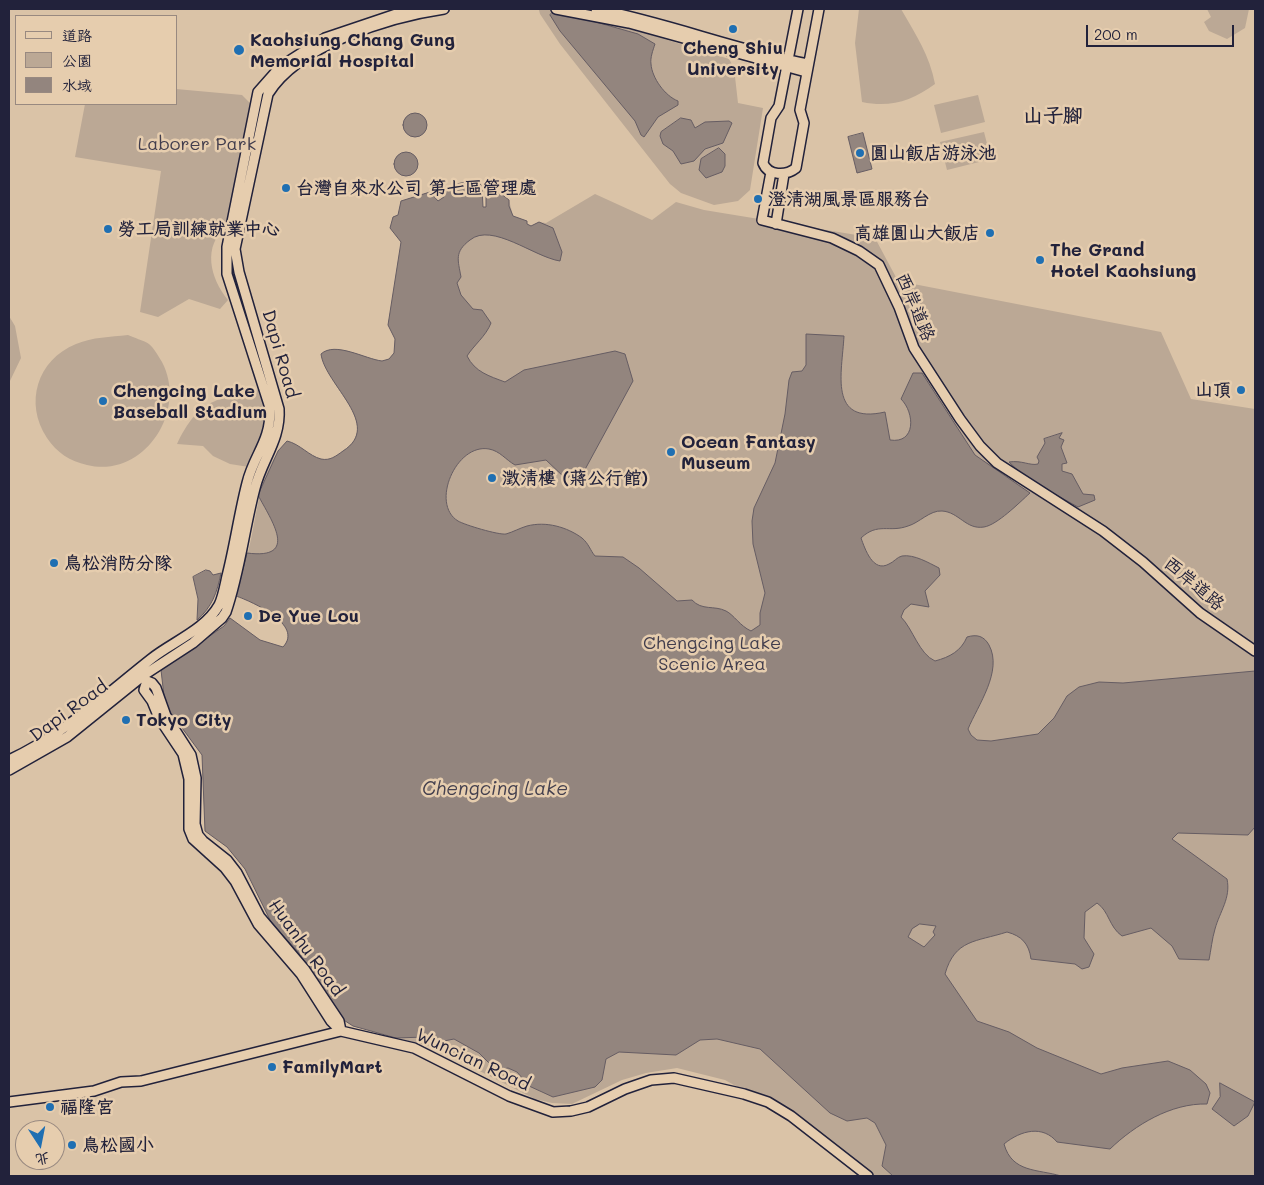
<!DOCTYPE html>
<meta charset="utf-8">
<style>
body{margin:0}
#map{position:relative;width:1264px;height:1185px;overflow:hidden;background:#dac3a7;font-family:Mali,"LXGW WenKai TC",sans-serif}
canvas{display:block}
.frame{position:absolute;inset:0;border:10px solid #22223b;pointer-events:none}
.legend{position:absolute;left:15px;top:15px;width:162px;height:90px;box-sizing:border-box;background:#e6cdae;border:1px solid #988980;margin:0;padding:6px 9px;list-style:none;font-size:15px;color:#22223b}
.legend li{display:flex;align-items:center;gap:10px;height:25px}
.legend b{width:25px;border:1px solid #988980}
.north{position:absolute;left:15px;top:1120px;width:50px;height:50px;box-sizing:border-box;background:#e6cdae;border:1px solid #988980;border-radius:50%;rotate:169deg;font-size:14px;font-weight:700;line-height:20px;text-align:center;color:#22223b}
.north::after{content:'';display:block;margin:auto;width:18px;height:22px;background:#1f6fb2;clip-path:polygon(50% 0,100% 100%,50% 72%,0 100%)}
.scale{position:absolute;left:1086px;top:25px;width:148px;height:22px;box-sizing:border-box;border:2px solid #22223b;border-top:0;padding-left:6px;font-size:15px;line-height:18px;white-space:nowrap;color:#22223b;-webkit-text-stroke:4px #e6cdae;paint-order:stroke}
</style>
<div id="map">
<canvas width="1264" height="1185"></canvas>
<div class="frame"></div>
<ul class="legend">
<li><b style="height:6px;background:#e6cdae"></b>道路</li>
<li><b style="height:14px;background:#bba895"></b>公園</li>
<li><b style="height:14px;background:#93857e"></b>水域</li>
</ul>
<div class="north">北</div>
<div class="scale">200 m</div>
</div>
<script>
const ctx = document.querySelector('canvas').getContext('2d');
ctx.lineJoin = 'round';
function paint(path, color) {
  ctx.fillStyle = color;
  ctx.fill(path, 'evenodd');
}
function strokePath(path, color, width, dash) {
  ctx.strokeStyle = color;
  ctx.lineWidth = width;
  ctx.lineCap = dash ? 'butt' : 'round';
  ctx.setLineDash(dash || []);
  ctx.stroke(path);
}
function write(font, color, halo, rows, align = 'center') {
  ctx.font = font + ' Mali,"LXGW WenKai TC",sans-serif';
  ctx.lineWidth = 5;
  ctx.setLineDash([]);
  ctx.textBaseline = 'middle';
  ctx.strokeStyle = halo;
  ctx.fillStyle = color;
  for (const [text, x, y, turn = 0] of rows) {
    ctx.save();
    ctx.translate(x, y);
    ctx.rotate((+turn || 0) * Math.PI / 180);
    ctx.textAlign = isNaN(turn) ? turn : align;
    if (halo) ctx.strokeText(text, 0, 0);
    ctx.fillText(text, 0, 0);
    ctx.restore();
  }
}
paint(new Path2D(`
 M549 9 645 33 729 59 734 68 738 103 763 108 750 190 738 201 714 205 681 193 670 184 560 44 540 14 539 10Z
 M859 9H901C915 33 930 56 935 84 912 101 890 108 862 102L855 43Z
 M1207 9H1249L1245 28 1227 39 1209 31 1204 22 1211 17Z
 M176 89 242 95 251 104 227 226C202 246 210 278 228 300L220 309 189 299 158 317 140 312 161 171 75 157 85 104H176Z
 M978 95 985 122 941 133 934 105Z
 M984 132 991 159 947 170 940 142Z
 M478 179 482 187 483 207H486V189L491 186 509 200 513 216 527 221V224L531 226 539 222 546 223 595 194 652 220 676 202 704 210 875 238 898 281 1161 332 1191 399 1255 409V1176H861L768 1104 725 1080 677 1068 646 1073 622 1080 572 1104 552 1103 535 1099 432 1047 353 1026 311 974 298 952 271 922 245 869 227 847 205 831 202 755 168 709 164 696 161 670 224 626 230 618 260 640 283 647C304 625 253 602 236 596 242 574 249 552 253 529 260 495 262 468 287 441 300 444 309 456 321 459 330 461 336 456 343 451 384 425 325 385 321 354 335 341 365 359 382 361L389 359 394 353 395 339 388 325 401 242 390 228 393 217 398 215 401 201 430 192 438 201 444 197 443 188Z
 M9 316 15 326 21 358 9 383Z
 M128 335C134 338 143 340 149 344 154 348 159 357 162 362 188 411 144 479 87 465 70 461 57 453 47 438 24 403 37 360 76 344 93 337 110 337 128 335Z
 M260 389 268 421 249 467 230 464 213 456 203 446 177 444C199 399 214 400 260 389Z`), '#bba895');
const water = new Path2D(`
 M552 13 582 18 638 34 655 44C653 50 650 58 651 64 652 78 665 96 678 101V105L658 117 644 137 641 135 635 121 560 31 550 15Z
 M403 125a12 12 0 1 1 24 0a12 12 0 1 1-24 0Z
 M681 118 691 120 695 128 705 122 729 121 732 123 723 143 705 149 694 161 681 164 673 151 663 144 660 136 661 132Z
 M863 133 872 169 857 173 848 137Z
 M719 148 725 154V166L722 172 706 178 699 170 701 159Z
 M394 164a12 12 0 1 1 24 0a12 12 0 1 1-24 0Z
 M478 179 482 187 483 207H486V189L491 186 509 200V206L513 216 527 221V224L531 226 539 222 553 228 562 252 560 261C534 257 492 222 470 240 454 252 458 260 461 277L457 283 461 295 473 309 482 310 491 323C486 336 474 345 467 356 475 372 489 376 505 382L524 370 615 351 625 354 633 381 582 475 565 478 546 460 515 465C506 460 500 451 489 449 456 443 430 504 458 521 465 525 498 535 506 534 513 532 520 528 527 526 546 521 567 527 582 538 589 544 590 550 595 556L623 557 639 568 677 601 692 600C702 611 714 605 726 611 734 615 740 626 751 631L760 625V613L765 593 753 544 752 521 754 508 775 463 785 414 789 380 792 372 802 371 806 365V334L844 336C842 373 828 425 885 412L890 440C916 444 915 413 901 399L913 373H922L975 455 1030 493C1019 503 997 525 984 527 966 530 959 512 942 511 930 510 919 523 908 526 889 533 878 522 861 538 865 549 873 573 889 564 894 562 897 557 902 556 914 554 929 563 939 568L940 575 925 591 929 607 911 604 904 610 901 617C913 629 919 654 935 661 950 657 961 651 967 637 977 634 984 636 989 645 1003 671 978 705 968 729L971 735 977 740 991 741 1038 734 1054 718 1067 696 1079 687 1099 682 1123 683 1255 671V827L1248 835 1178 833 1172 839 1227 879C1231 898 1220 911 1215 929 1212 939 1211 950 1209 960L1179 959 1172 946 1151 928 1122 936C1109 927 1109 911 1097 903L1085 912 1084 938 1094 954 1089 967 1082 969 1075 964 1031 959C1029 944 1022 936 1007 932 976 942 955 939 945 974L977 1021 1009 1032 1037 1048 1101 1074 1122 1068 1168 1061 1190 1070 1206 1084 1210 1093 1207 1104C1171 1103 1135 1125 1110 1149L1057 1142C1043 1125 1021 1130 1004 1144 1012 1173 1038 1169 1061 1176H893L882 1166 886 1145 875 1123 867 1118 847 1121 830 1113 760 1049 717 1039 700 1040 676 1055 619 1052 606 1059 602 1080 595 1087 553 1097 529 1086 517 1072 508 1068 499 1070 493 1067 479 1053 454 1039 439 1042 425 1037 396 1038 353 1026 339 1017 298 952 271 922 245 869 227 847 205 831 202 755 168 709 164 696 161 670 224 626 230 618 260 640 283 647C304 625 253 602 236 596L247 553C300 560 271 520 258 495L278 451 287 441C300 444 309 456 321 459 330 461 336 456 343 451 384 425 325 385 321 354 335 341 365 359 382 361L389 359 394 353 395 339 388 325 401 242 390 228 393 217 398 215 401 201 430 192 438 201 444 197 443 188ZM920 924 936 926 933 932 935 935 924 947 908 937 912 929Z
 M1062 433 1059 438 1064 440 1061 447 1067 463 1062 464V471L1072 474 1083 494 1094 495 1095 500 1078 507 1026 478 1009 462C1022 460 1030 466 1038 464L1039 461 1037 457 1045 443 1044 439Z
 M206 570 210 571 213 575 221 573C217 593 212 607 197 620L198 599 193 577Z
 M1220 1083 1255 1102 1248 1116 1234 1126 1212 1109 1220 1097Z`);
paint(water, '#93857e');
strokePath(water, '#665d63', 1);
const secondary = new Path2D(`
 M556 9 629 23 806 72
 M596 9C668 23 736 50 808 64
 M798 9 779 106 771 118 763 163C768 176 786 176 796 168L804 123 800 110 819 9
 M771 172 762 220 832 238 859 251 879 265 899 307 914 348 960 419 980 446 997 463 1103 531 1143 562 1200 613 1255 651
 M776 224 784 174
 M147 681 152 683 156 688 166 716 191 755 196 778 195 824 198 835 203 841 227 860 237 873 260 917 305 970 339 1021 341 1031 331 1021 301 974 258 924 235 881 225 868 193 839 189 829V779L183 754 159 718 152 701 144 690Z
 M9 760C63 735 104 696 151 659 172 642 205 630 219 605 223 597 225 585 227 576 235 545 239 514 247 483 254 454 271 442 270 408L227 274V247L258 92 281 66 325 38 411 9
 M9 770 67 737 144 675 193 643 222 618 226 612C240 571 244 530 255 488 262 460 281 439 279 409L239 272 235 249 268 94C298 45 389 17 444 9
 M9 1102 94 1091 121 1082 141 1081 341 1031 414 1048 509 1096 553 1112 571 1111 588 1107 625 1089 651 1080 674 1078 744 1094 768 1102 791 1116 868 1176`);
strokePath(secondary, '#22223b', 12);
strokePath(secondary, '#e6cdae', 9);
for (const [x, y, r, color] of [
 [733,29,5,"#1f6fb2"],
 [239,50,6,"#1f6fb2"],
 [860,153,5,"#1f6fb2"],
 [286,188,5,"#1f6fb2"],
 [758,199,5,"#1f6fb2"],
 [108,229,5,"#1f6fb2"],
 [990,233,5,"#1f6fb2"],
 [1040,260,5,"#1f6fb2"],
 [1241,390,5,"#1f6fb2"],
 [103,401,5,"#1f6fb2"],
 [671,452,5,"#1f6fb2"],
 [492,478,5,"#1f6fb2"],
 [54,563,5,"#1f6fb2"],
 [248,616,5,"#1f6fb2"],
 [126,720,5,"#1f6fb2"],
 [272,1067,5,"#1f6fb2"],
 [50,1107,5,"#1f6fb2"],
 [72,1145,5,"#1f6fb2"]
]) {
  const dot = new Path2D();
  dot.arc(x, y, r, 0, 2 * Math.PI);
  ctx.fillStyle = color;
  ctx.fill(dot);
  strokePath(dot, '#e6cdae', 2);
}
write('bold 18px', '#22223b', '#e6cdae', [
 ["Kaohsiung Chang Gung",250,40],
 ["Memorial Hospital",250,61],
 ["Cheng Shiu",733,48,"center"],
 ["University",733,69,"center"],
 ["圓山飯店游泳池",870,153],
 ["台灣自來水公司 第七區管理處",296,188],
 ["澄清湖風景區服務台",768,199],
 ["勞工局訓練就業中心",118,229],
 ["高雄圓山大飯店",980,233,"right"],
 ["The Grand",1050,250],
 ["Hotel Kaohsiung",1050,271],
 ["山頂",1231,390,"right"],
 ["Chengcing Lake",113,391],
 ["Baseball Stadium",113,412],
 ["Ocean Fantasy",681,442],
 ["Museum",681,463],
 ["澂清樓 (蔣公行館)",502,478],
 ["鳥松消防分隊",64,563],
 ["De Yue Lou",258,616],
 ["Tokyo City",136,720],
 ["FamilyMart",282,1067],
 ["福隆宮",60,1107],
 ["鳥松國小",82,1145]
], 'left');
write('18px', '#413d4d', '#e6cdae', [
 ["Laborer Park",197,144],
 ["Chengcing Lake",712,643],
 ["Scenic Area",712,664]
]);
write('18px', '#22223b', '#e6cdae', [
 ["西岸道路",915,307,67],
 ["Dapi Road",280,354,74],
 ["西岸道路",1194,584,40],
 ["Dapi Road",69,711,-36],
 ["Huanhu Road",306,948,54],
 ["Wuncian Road",473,1060,25]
]);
write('italic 19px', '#44404f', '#e6cdae', [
 ["Chengcing Lake",495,789]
]);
write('bold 20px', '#22223b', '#e6cdae', [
 ["山子腳",1053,116]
]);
</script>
